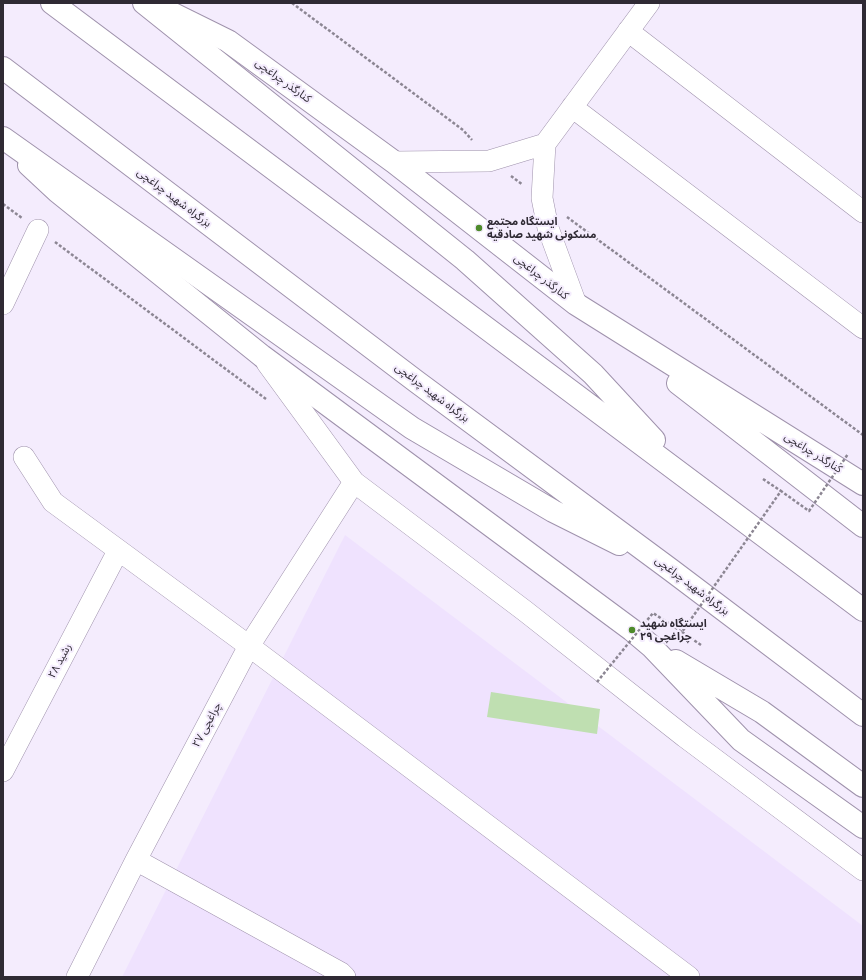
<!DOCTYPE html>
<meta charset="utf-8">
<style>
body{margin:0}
#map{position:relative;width:866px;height:980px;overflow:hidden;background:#f4ecfd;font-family:"Fira Sans Condensed",sans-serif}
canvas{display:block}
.frame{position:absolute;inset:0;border:4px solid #2f2a34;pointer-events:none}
</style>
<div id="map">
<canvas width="866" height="980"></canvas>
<div class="frame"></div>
</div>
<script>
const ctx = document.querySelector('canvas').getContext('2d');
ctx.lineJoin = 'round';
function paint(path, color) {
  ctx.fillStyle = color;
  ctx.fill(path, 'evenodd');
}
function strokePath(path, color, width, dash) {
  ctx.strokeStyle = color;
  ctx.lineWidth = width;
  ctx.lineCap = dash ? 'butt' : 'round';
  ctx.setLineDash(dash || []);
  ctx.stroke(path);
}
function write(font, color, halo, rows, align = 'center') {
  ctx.font = font + ' "Fira Sans Condensed","Noto Sans Arabic",sans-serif';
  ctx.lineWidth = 4;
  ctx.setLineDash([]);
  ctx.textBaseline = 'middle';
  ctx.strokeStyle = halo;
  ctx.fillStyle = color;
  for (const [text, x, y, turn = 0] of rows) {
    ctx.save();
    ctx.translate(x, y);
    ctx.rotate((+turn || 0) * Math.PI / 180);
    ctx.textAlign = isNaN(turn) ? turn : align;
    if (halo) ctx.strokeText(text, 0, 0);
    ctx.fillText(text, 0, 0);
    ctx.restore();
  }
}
paint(new Path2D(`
 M345 535 863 926V977H122Z`), '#efe2fe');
paint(new Path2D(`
 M491 692 600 709 597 734 487 717Z`), '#bfdfb1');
const street = new Path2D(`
 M628 31 863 212
 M572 107 863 328
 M394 162 489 161 545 144
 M3 304 38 230
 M576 304 548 228 542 198 545 144 649 3
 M267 363 354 482 525 611 685 737 863 870
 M24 457 53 502 249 646 689 977
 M3 771 118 551
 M136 860 341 973 345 977
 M77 977 136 860 249 646 354 482`);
const secondary = new Path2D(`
 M153 4 228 41 394 162 576 304 863 484
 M29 165 58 192 262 356 632 630 651 646 741 740 863 827
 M678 383 863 526
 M676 661 762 712 863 786`);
const highway = new Path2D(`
 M52 3 863 610
 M144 3 465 260 593 374 654 440
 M3 68 417 382 671 570 863 715
 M3 138 412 428 553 511 619 544`);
strokePath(street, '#9f92ac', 22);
strokePath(secondary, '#9f92ac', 24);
strokePath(highway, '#9f92ac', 24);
strokePath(new Path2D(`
 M292 3 463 130 472 140
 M511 176 523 185
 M3 204 22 218
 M567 217 863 435
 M55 242 266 399
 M763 479 781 491
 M682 632 701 645`), '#8c8693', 2.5, [3, 2]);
strokePath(street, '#fff', 21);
strokePath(secondary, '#fff', 22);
strokePath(highway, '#fff', 22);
strokePath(new Path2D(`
 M597 682 653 613 682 632 781 491 809 511 848 454`), '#8c8693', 2.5, [3, 2]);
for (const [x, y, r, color] of [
 [479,228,4,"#4e8b2b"],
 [632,630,4,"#4e8b2b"]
]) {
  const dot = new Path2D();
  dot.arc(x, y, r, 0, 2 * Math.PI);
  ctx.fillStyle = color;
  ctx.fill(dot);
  strokePath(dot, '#f4ecfd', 1.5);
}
write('11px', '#2f2a34', '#f4ecfd', [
 ["کنارگذر چراغچی",283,81,36],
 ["بزرگراه شهید چراغچی",174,198,37],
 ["کنارگذر چراغچی",541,277,38],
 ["بزرگراه شهید چراغچی",432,393,37],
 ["کنارگذر چراغچی",813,453,32],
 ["بزرگراه شهید چراغچی",692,586,37],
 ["رشید ۲۸",60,661,-62],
 ["چراغچی ۲۷",207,725,-62]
]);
write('bold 11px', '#2f2a34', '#f4ecfd', [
 ["ایستگاه مجتمع",487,222],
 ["مسکونی شهید صادقیه",487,235],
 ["ایستگاه شهید",640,624],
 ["چراغچی ۲۹",640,637]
], 'left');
</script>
